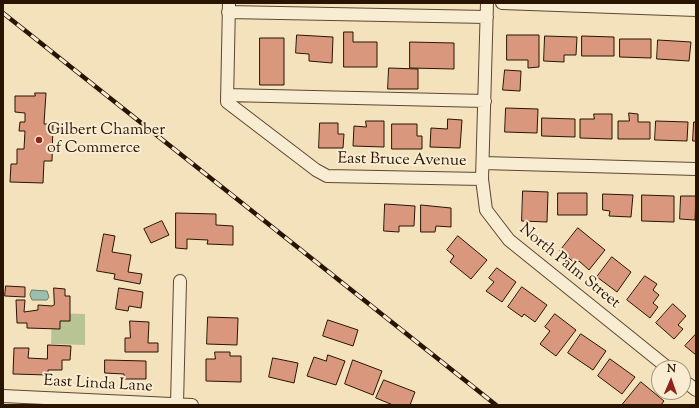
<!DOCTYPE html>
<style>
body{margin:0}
#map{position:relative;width:699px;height:408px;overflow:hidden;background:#f4e2bc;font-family:"Sorts Mill Goudy",serif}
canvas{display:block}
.frame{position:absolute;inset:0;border:4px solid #291402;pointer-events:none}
.north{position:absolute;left:651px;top:360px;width:40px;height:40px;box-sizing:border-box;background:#f8ecd3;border:1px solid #a5967f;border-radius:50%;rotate:2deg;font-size:11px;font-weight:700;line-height:16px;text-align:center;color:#291402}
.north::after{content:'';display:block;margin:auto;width:14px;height:18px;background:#8f2418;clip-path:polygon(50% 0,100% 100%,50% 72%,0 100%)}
</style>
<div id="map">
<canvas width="699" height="408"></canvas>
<div class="frame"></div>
<div class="north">N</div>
</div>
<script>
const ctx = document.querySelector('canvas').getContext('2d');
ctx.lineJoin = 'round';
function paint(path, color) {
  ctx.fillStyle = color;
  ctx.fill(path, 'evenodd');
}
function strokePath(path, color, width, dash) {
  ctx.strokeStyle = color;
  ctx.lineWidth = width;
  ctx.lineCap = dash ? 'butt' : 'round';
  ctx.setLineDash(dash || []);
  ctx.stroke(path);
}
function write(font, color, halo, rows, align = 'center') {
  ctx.font = font + ' "Sorts Mill Goudy",serif';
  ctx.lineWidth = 4;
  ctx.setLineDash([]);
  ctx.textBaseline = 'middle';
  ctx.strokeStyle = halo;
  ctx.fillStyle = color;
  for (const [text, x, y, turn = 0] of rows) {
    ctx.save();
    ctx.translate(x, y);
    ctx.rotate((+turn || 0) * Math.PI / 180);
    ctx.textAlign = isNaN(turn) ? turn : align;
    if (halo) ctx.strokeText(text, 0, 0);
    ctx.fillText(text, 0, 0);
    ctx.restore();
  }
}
paint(new Path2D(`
 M52 313 85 314V345L51 344Z`), '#b8c493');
const water = new Path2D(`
 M32 290 47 291 49 297 47 300H32L30 295Z`);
paint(water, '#9cbead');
strokePath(water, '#6e7a69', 1);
const building = new Path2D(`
 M344 32H353V42H377V67H344Z
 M297 35 333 37 332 63 309 61V54L296 53Z
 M507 35H539V67L528 68V60H507Z
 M545 36 577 37 576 55H564V62L544 61Z
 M582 36 614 37V56H582Z
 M260 38H284V85H260Z
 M620 39H651V58L620 57Z
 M658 40 691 42 689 61 657 59Z
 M410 42 454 43V69L410 68Z
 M389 68 418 69V89H388Z
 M505 70 521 71 520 91 503 90Z
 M35 93H46L44 124H53L52 161H44L43 183 10 182 11 164H17V149H24L25 131H19L20 122H25V113L15 112V96H35Z
 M506 108 538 109 537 133 505 132Z
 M629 113 638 114V122H650V139H618V121H629Z
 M594 114H612V139L580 138V119H594Z
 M542 118 575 119V137L542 136Z
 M448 119 462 120 460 148 430 147 431 128 447 129Z
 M366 121H384V147L353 146 354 126 366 127Z
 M656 121 688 122 687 141 655 140Z
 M694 122H696V141H693Z
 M320 123H338V134H344L343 148H319Z
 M392 124H417V136H422V149H392Z
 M523 191 548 192 547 222 522 221Z
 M558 193H587V215H558Z
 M603 194 633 195 631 217 609 216 610 211 603 210Z
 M642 195 674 196V222L642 221Z
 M681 196H696L695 220 680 219Z
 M385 204 415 206 414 226H399V232L384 231Z
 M421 205 451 208V227L436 226 435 232H421Z
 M176 213 216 214V225L233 226V245L207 244 208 240 187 239V249L176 248Z
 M162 221 169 235 151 243 144 229Z
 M578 228 605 250 589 270 579 261 576 264 560 251Z
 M104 234 115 236 112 252 131 255 128 272 142 274 140 284 114 279 115 274 97 271Z
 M458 236 487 260 471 279 450 262 454 256 447 250Z
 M612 257 631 272 617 292 597 277Z
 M497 268 516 282 502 302 486 291 494 282 489 278Z
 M645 276 657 284 653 290 659 295 653 303 658 307 650 318 627 300Z
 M6 286 25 287V297L5 296Z
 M522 287 547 305 535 322 524 314 522 317 508 307Z
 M54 288 65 289V296H70V321H60V329L27 328V323H17L16 300H25L24 312 38 310V305L52 306 54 305Z
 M119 288 143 292 141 308 129 306 128 311 116 309Z
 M673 304 686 316 678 325 683 329 674 339 656 323Z
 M555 314 576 330 556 356 540 344 550 331 545 327Z
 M208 317 238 318 237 345 207 344Z
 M328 320 358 330 353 346 323 336Z
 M130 321 149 322 148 343H158V352H125V338H130Z
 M581 334 606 351 593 370 568 353Z
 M696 334V355L685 346Z
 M48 345 71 346 70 360H62V370H48V375L13 374 14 348H29L28 358 47 359Z
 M215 352H230V356H241V382L206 381V359H215Z
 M328 355 345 361 336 385 307 376 314 357 326 361Z
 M273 358 298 363 294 383 269 377Z
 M610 359 635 377 622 394 598 376Z
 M105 360 146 361V379H124V374L105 373Z
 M353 360 382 371 373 395 345 384Z
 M384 380 415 392 410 405H393L376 398Z
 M641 382 664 401 661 405H622Z`);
paint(building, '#d9987d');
strokePath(building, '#291402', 1);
const minor = new Path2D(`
 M229 3 227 102 316 170 327 176 482 179
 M487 3 482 179 486 210 509 240 668 368
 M502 3 696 10
 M228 12 487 17
 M227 95 485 101
 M483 163 696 169
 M683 380 696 390
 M3 396 192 405
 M177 404 180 281`);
strokePath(minor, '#5c4830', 14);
strokePath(minor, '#f8ecd3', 12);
const rail = new Path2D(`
 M3 13 496 405`);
strokePath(rail, '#291402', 4.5);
strokePath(rail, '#f8ecd3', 3, [9]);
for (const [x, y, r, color] of [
 [39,140,4,"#8f2418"]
]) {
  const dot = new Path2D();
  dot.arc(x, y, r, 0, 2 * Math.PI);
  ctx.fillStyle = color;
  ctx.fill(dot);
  strokePath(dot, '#f8ecd3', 1.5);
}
write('16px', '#291402', '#f8ecd3', [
 ["Gilbert Chamber",47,131],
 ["of Commerce",47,149]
], 'left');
write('16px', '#291402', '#f8ecd3', [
 ["East Bruce Avenue",402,161,1],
 ["North Palm Street",569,267,39],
 ["East Linda Lane",98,385,3]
]);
</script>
